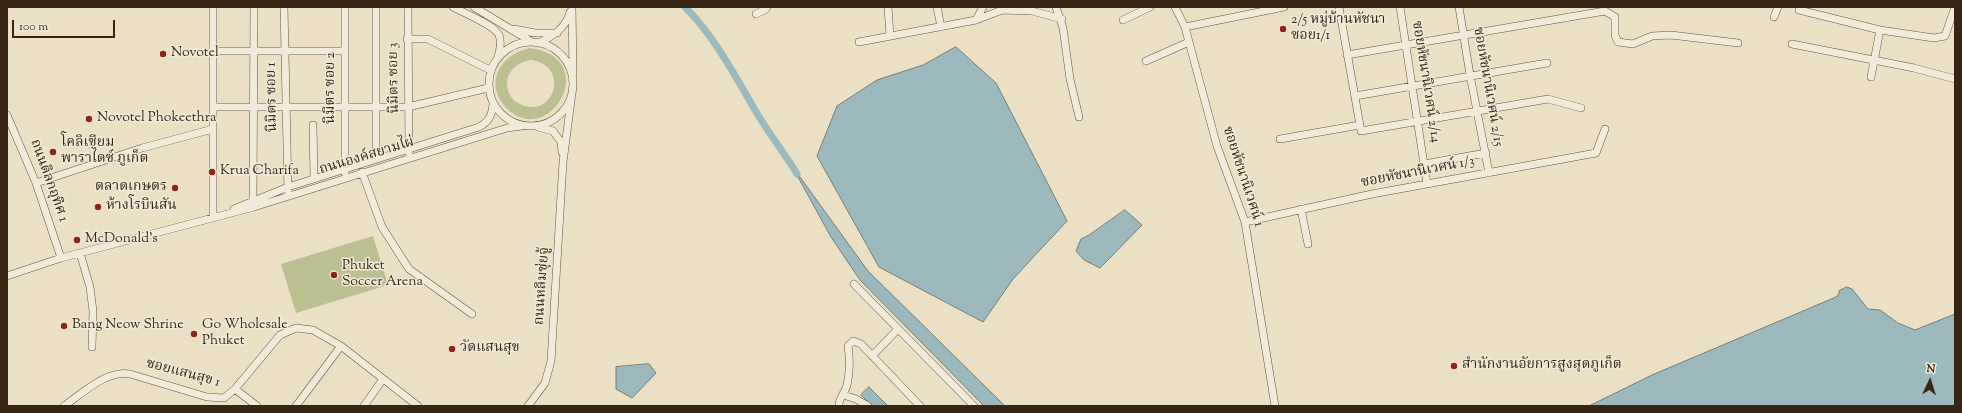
<!DOCTYPE html>
<meta charset="utf-8">
<style>
body{margin:0}
#map{position:relative;width:1962px;height:413px;overflow:hidden;background:#ebdfc4;font-family:"Sorts Mill Goudy",serif}
canvas{display:block}
.frame{position:absolute;inset:0;border:8px solid #382412;pointer-events:none}
.north{position:absolute;left:1910px;top:361px;width:40px;height:40px;-webkit-text-stroke:3px #f2ead9;paint-order:stroke;rotate:4deg;font-size:11px;font-weight:700;line-height:16px;text-align:center;color:#382412}
.north::after{content:'';display:block;margin:auto;width:14px;height:18px;background:#382412;clip-path:polygon(50% 0,100% 100%,50% 72%,0 100%)}
.scale{position:absolute;left:12px;top:20px;width:103px;height:18px;box-sizing:border-box;border:2px solid #382412;border-top:0;padding-left:5px;font-size:12px;line-height:14px;white-space:nowrap;color:#382412;-webkit-text-stroke:3px #f2ead9;paint-order:stroke}
</style>
<div id="map">
<canvas width="1962" height="413"></canvas>
<div class="frame"></div>
<div class="north">N</div>
<div class="scale">100 m</div>
</div>
<script>
const ctx = document.querySelector('canvas').getContext('2d');
ctx.lineJoin = 'round';
function paint(path, color) {
  ctx.fillStyle = color;
  ctx.fill(path, 'evenodd');
}
function strokePath(path, color, width, dash) {
  ctx.strokeStyle = color;
  ctx.lineWidth = width;
  ctx.lineCap = dash ? 'butt' : 'round';
  ctx.setLineDash(dash || []);
  ctx.stroke(path);
}
function write(font, color, halo, rows, align = 'center') {
  ctx.font = font + ' "Sorts Mill Goudy","Noto Serif Thai",serif';
  ctx.lineWidth = 3;
  ctx.setLineDash([]);
  ctx.textBaseline = 'middle';
  ctx.strokeStyle = halo;
  ctx.fillStyle = color;
  for (const [text, x, y, turn = 0] of rows) {
    ctx.save();
    ctx.translate(x, y);
    ctx.rotate((+turn || 0) * Math.PI / 180);
    ctx.textAlign = isNaN(turn) ? turn : align;
    if (halo) ctx.strokeText(text, 0, 0);
    ctx.fillText(text, 0, 0);
    ctx.restore();
  }
}
paint(new Path2D(`
 M530 48C606 59 545 156 503 104 484 79 504 53 530 48ZM531 60C569 65 556 115 525 106 518 104 512 100 509 93 502 76 515 62 531 60Z
 M373 236 388 285 296 313 281 264Z`), '#bcc091');
const water = new Path2D(`
 M956 47 996 83 1067 221 1013 279 983 322 879 267 817 156 837 106 877 80 923 65Z
 M792 166 868 271 1005 406H984L860 280 831 237Z
 M1125 210 1142 225 1100 268 1084 260 1076 251 1081 239 1089 235Z
 M1847 287 1852 289 1868 309 1880 310 1898 323 1915 330 1955 314V406H1589L1652 375 1836 297 1839 294V291Z
 M649 364 656 373 632 398 616 389V367Z
 M869 387 888 406H872L861 395Z`);
paint(water, '#9cbabe');
strokePath(water, '#747e79', 1);
strokePath(new Path2D(`
 M685 7C716 38 736 78 758 115 770 135 785 154 797 174`), '#9cbabe', 7);
const minor = new Path2D(`
 M213 7V217
 M284 7 288 191
 M408 7 409 153
 M453 7C464 13 494 25 499 35 502 42 500 50 498 57
 M474 7 532 42
 M572 7 573 73
 M888 7 890 36
 M937 7 941 27
 M1056 7 1063 28 1070 79 1079 117
 M1175 7 1185 27 1217 146 1245 222 1275 406
 M1339 7 1361 131 1548 99 1581 108
 M1400 7 1427 184
 M1459 7 1470 75 1489 173
 M1799 10 1880 30 1934 38 1945 36 1955 7
 M756 14 766 9 767 7
 M1774 17 1778 7
 M976 20 983 7
 M1123 20 1150 7
 M1185 27 1284 7
 M514 29 535 33H557
 M407 39H428L490 70
 M489 84a42 42 0 1 1 84 0a42 42 0 1 1-84 0Z
 M859 42 976 20 1002 10 1032 11 1062 19
 M539 43C553 36 566 28 570 12
 M1792 44 1914 68 1955 79
 M212 51H344
 M1347 55 1605 11 1615 17V35L1618 42 1633 44 1652 36 1671 35 1738 43
 M1146 61 1189 42
 M1871 77 1880 30
 M1355 96 1547 63
 M213 107H408L488 88
 M7 115 36 183 61 258
 M313 125 314 179
 M538 127 553 131 561 142 562 152
 M1280 139 1360 125
 M376 159V7
 M1424 164 1486 153
 M362 172 382 227 409 269 472 314
 M345 173V7
 M36 183 142 148 213 129
 M253 200 254 7
 M234 209 288 187 479 127C489 122 492 115 493 104
 M1301 209 1308 244
 M1245 222 1372 194 1596 153 1605 129
 M80 253 90 287 93 311 92 347
 M7 276 61 258 254 207 507 128 522 126
 M854 284 974 406
 M872 356 898 329
 M235 389 257 406
 M843 395 856 399 868 406
 M64 406C83 393 106 370 130 374L207 397 224 398 235 389 280 335 296 328 313 330 341 346 418 406
 M296 406 341 346
 M364 406 383 379
 M528 406 545 383 551 361 563 162 572 93
 M839 406C838 399 845 393 847 385 850 372 850 359 848 346L853 341 861 344 920 406`);
strokePath(minor, '#65533e', 8);
strokePath(minor, '#f2ead9', 7);
for (const [x, y, r, color] of [
 [1283,29,4,"#8f2418"],
 [163,54,4,"#8f2418"],
 [89,119,4,"#8f2418"],
 [53,152,4,"#8f2418"],
 [212,172,4,"#8f2418"],
 [175,188,4,"#8f2418"],
 [98,207,4,"#8f2418"],
 [77,240,4,"#8f2418"],
 [334,275,4,"#8f2418"],
 [64,326,4,"#8f2418"],
 [194,334,4,"#8f2418"],
 [452,349,4,"#8f2418"],
 [1454,366,4,"#8f2418"]
]) {
  const dot = new Path2D();
  dot.arc(x, y, r, 0, 2 * Math.PI);
  ctx.fillStyle = color;
  ctx.fill(dot);
  strokePath(dot, '#f2ead9', 1.5);
}
write('14px', '#382412', '#f2ead9', [
 ["2/5 หมู่บ้านหัชนา",1291,21],
 ["ซอย1/1",1291,37],
 ["Novotel",171,54],
 ["Novotel Phokeethra",97,119],
 ["โคลิเซียม",61,144],
 ["พาราไดซ์ ภูเก็ต",61,160],
 ["Krua Charifa",220,172],
 ["ตลาดเกษตร",167,188,"right"],
 ["ห้างโรบินสัน",106,207],
 ["McDonald's",85,240],
 ["Phuket",342,267],
 ["Soccer Arena",342,283],
 ["Bang Neow Shrine",72,326],
 ["Go Wholesale",202,326],
 ["Phuket",202,342],
 ["วัดแสนสุข",460,349],
 ["สำนักงานอัยการสูงสุดภูเก็ต",1462,366]
], 'left');
write('14px', '#382412', '#f2ead9', [
 ["นิมิตร ซอย 3",395,78,-91],
 ["ซอยหัชนานิเวศน์ 2/14",1425,82,81],
 ["ซอยหัชนานิเวศน์ 2/15",1487,87,80],
 ["นิมิตร ซอย 2",332,88,-90],
 ["นิมิตร ซอย 1",273,97,-91],
 ["ถนนองค์สยามไผ่",367,157,-17],
 ["ซอยหัชนานิเวศน์ 1/3",1418,173,-11],
 ["ซอยหัชนานิเวศน์ 1",1242,177,72],
 ["ถนนติลกอุทิศ 1",48,181,70],
 ["ถนนหลิมซุ่ยจู้",543,286,-86],
 ["ซอยแสนสุข 1",183,374,15]
]);
</script>
